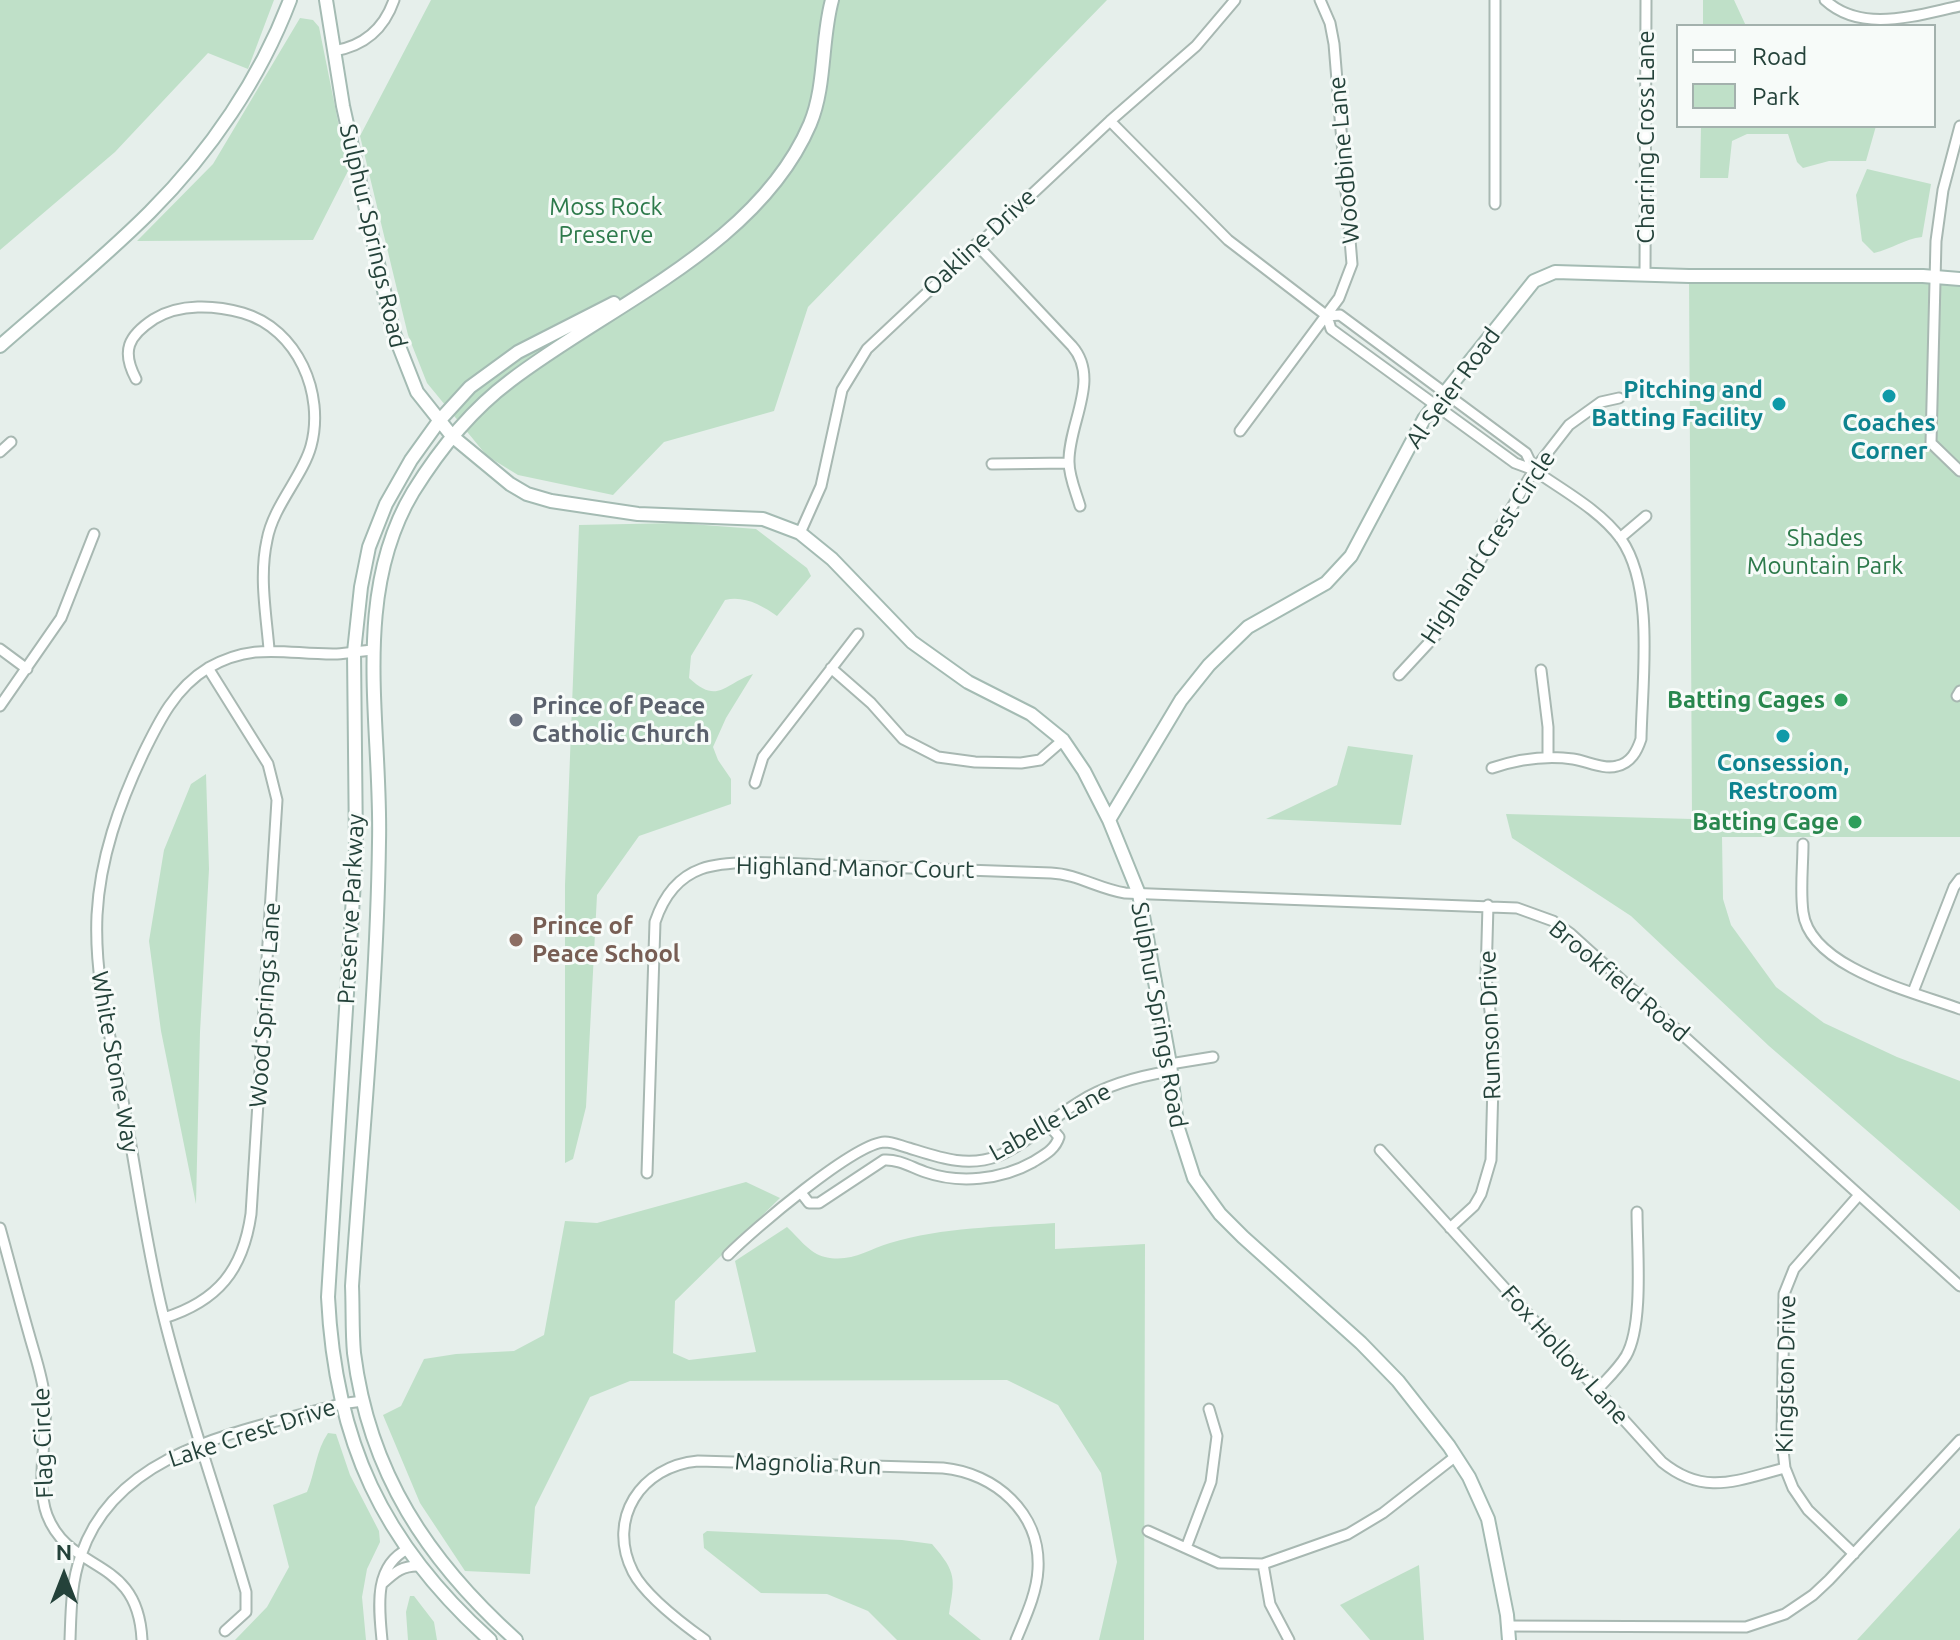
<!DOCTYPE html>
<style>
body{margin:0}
#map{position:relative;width:1960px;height:1640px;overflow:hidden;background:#e6efeb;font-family:Ubuntu,sans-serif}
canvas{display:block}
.legend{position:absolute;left:1676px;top:24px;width:260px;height:104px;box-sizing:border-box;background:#f7fbf9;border:2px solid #a3b1ad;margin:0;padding:10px 14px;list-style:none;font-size:24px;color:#24423a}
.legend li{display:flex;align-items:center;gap:16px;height:40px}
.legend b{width:40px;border:2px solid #a3b1ad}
.north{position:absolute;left:24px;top:1536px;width:80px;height:80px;-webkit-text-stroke:6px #f7fbf9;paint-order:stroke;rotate:0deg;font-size:22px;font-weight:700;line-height:32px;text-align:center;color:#24423a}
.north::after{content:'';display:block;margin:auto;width:28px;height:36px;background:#24423a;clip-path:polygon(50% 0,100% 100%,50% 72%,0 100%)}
</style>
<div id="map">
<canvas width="1960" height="1640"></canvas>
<ul class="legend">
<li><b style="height:10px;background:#fff"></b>Road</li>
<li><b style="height:22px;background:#bfe0c8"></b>Park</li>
</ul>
<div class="north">N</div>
</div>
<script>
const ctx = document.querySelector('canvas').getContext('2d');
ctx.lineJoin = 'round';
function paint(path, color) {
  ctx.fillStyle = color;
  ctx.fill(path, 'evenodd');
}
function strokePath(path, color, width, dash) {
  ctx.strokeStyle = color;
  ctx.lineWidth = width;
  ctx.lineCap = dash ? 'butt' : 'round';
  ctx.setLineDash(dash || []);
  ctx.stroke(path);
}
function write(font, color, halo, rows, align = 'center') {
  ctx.font = font + ' Ubuntu,sans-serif';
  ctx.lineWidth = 6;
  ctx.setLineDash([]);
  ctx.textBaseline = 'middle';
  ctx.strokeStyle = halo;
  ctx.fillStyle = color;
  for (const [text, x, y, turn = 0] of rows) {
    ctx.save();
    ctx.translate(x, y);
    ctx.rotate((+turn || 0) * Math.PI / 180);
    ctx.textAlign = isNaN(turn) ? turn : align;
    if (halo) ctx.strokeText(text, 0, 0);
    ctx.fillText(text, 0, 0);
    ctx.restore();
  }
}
paint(new Path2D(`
 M0 0H274L248 69 208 53 115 152 0 250Z
 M431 0H1107L808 307 774 411 664 442 613 495 518 475 487 456 427 383 408 335 360 136Z
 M1703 0H1734L1746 26H1703Z
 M300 18 313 20 319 27 348 171 313 240 137 241 213 164Z
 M1701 126H1876L1866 161H1829L1803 168 1797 162 1788 134H1747L1732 141 1728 178H1700Z
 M1867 169 1931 184 1922 237C1904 239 1892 249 1874 253L1862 241 1856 195Z
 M1689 276 1960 284V837H1722L1723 899 1731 925 1776 987 1824 1023 1897 1057 1960 1081V1211L1769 1046 1631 916 1512 838 1506 814 1692 819Z
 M678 523 756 529 807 568 811 576 777 616C762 605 743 595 725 600L691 656 689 678C718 705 724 684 753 674L726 718 713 747 718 760 731 779V804L639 836 597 895 586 1107 573 1159 565 1163V885L579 525Z
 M1348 746 1413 755 1401 825 1266 819 1337 785Z
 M206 774 209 869 200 1032 196 1204 161 1031 149 941 164 850 191 784Z
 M746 1182 780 1198 675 1301 673 1353 689 1360 756 1352 735 1261 787 1227C798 1237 810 1254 825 1257 850 1263 867 1250 890 1243 943 1227 1000 1227 1055 1223V1249L1145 1244 1144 1640H1099L1117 1562 1101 1473 1058 1405 1007 1380 630 1381 590 1397 535 1507 530 1574 465 1571 420 1503 383 1415 401 1406 424 1359 456 1354 514 1351 544 1335 565 1221 597 1223Z
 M328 1433 336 1434 350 1475 379 1531 380 1542 367 1569 362 1597 366 1640H235L267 1607 289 1567 273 1505 307 1492C315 1473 316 1450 328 1433Z
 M1960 1528V1640H1857Z
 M707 1531 902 1540 932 1544C957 1573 955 1578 949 1614L981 1640H897L868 1611 827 1594 761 1593 704 1548 703 1534Z
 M1419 1565 1424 1640H1370L1340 1605Z
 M410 1596H414L434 1622 437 1640H408L406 1612Z`), '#bfe0c8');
const street = new Path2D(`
 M1825 0C1862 34 1916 15 1960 6
 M334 51C364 46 384 29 394 0
 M1110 121 1228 240 1327 316 1331 329 1515 463 1534 470 1526 453 1340 315 1327 316
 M1960 126 1943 190 1936 241 1931 443 1960 471
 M1495 204V0
 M976 244 1072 346C1101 379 1068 424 1069 462 1069 477 1076 492 1080 506
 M1645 274 1646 0
 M136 379C121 351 128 336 154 319 180 303 215 305 243 313 298 329 325 394 311 446 303 476 273 506 267 540 259 576 266 613 269 649
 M1240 431 1339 298 1352 264 1334 44 1330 23 1320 0
 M0 452 11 442
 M992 464 1069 463
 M800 533 821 486 842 390 867 349 1110 121 1196 46 1235 0
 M1620 538 1646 516
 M0 649 27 669
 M831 668 871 703 903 739 938 757 975 762 1021 763 1040 760 1063 740
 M1541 670 1548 727V757
 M1399 675 1436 635 1534 470 1569 425 1601 402 1619 398
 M1957 696 1960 691
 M0 706 61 618 94 534
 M1492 768C1519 759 1545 755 1573 759 1587 761 1604 770 1617 766 1631 763 1637 751 1641 739 1642 681 1655 588 1621 539 1600 510 1562 490 1534 470
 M755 783 763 757 858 634
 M1803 844C1803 866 1800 890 1803 912 1810 968 1914 992 1960 1009
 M1913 992 1954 887 1960 879
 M1170 1064 1213 1057
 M1380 1150 1662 1462C1705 1497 1737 1480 1785 1468
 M647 1173 655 922C663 898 676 878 701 869 732 858 790 864 824 865 900 868 975 870 1051 873 1077 874 1099 889 1125 893L1517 908 1553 921 1571 934 1960 1286
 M802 1194 809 1203H819L884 1160C898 1159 911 1167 925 1172 959 1184 1001 1180 1033 1162 1044 1155 1055 1150 1059 1137L1048 1124
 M0 1228C10 1264 19 1299 29 1334 35 1356 43 1378 45 1400 48 1435 35 1483 47 1515 70 1575 138 1555 142 1640
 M1450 1228 1474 1206 1481 1194 1491 1160 1494 1045 1486 977 1488 905
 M728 1255C753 1230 854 1143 885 1142 893 1142 901 1146 909 1148 938 1157 967 1168 998 1156 1028 1143 1051 1119 1079 1102 1106 1085 1139 1076 1171 1071
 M164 1318C218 1301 243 1270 251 1214L277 800 268 764 208 668
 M1597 1390C1607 1379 1618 1369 1626 1356 1644 1325 1637 1249 1637 1212
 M1148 1531 1219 1563 1263 1564 1348 1534 1383 1513 1456 1456
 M1186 1548 1211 1482 1217 1436 1209 1409
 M1854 1554 1808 1510 1793 1488 1785 1468 1782 1441 1784 1294 1794 1269 1859 1195
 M1263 1564 1270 1604 1289 1640
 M383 1583C395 1572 403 1565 420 1566
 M1508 1626 1746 1627 1785 1614 1813 1595 1829 1580 1960 1440
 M225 1631 246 1612V1592C219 1499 186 1408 163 1314 146 1245 137 1176 124 1106 112 1040 94 983 97 915 100 858 119 805 143 754 159 721 175 688 208 668 255 641 288 655 337 654 349 653 361 651 373 650
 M70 1640C71 1612 71 1582 81 1555 117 1448 246 1431 340 1404L363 1401
 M382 1640C379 1608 373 1566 408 1549
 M705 1640C684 1625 645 1595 633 1572 606 1519 641 1466 698 1461L943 1468C995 1473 1041 1513 1038 1569 1037 1593 1025 1618 1016 1640`);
const secondary = new Path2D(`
 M326 0 343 106 393 331 417 392 452 436 510 484 527 494 551 501 638 514 763 519 800 533 832 559 912 642 968 682 1031 714 1063 740 1084 771 1109 820 1139 894 1170 1064 1177 1125 1194 1178 1220 1214 1243 1237 1361 1343 1398 1381 1449 1446 1469 1477 1488 1519 1507 1615 1509 1640
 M0 346C50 302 103 259 150 212 210 152 260 79 290 0
 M1109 820 1181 700 1209 665 1248 627 1326 583 1351 556 1424 419 1534 281 1555 272 1689 276H1923L1960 279
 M490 1640C382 1543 335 1441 328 1297L356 849 354 652 361 587 369 547 386 504 411 460 439 421 470 387 518 352 614 303
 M516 1640C428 1561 369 1473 354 1353 352 1331 353 1308 352 1286 362 1138 377 990 379 842 382 726 350 597 413 492 439 450 470 411 510 381 609 305 758 246 810 124 826 86 821 40 832 0`);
strokePath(street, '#a8b8b2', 13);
strokePath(secondary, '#a4bbb3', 16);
strokePath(street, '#fff', 9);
strokePath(secondary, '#fff', 12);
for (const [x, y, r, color] of [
 [1889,396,8,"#0f9aa8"],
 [1779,404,8,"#0f9aa8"],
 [1841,700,8,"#2e9e5b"],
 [516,720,8,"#6b7280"],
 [1783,736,8,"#0f9aa8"],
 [1855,822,8,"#2e9e5b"],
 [516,940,8,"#8d6e63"]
]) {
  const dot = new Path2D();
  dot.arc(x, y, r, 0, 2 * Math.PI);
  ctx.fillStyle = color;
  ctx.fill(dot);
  strokePath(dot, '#f7fbf9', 3);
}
write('24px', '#24423a', '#f7fbf9', [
 ["Charring Cross Lane",1646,137,-90],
 ["Woodbine Lane",1344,160,-95],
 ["Sulphur Springs Road",373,236,77],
 ["Oakline Drive",979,242,-43],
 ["Al Seier Road",1453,388,-54],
 ["Highland Crest Circle",1488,547,-57],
 ["Highland Manor Court",855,868,1],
 ["Preserve Parkway",351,909,-87],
 ["Brookfield Road",1619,981,40],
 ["Wood Springs Lane",265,1005,-86],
 ["Sulphur Springs Road",1159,1015,80],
 ["Rumson Drive",1490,1025,-92],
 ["White Stone Way",115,1062,80],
 ["Labelle Lane",1050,1122,-29],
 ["Fox Hollow Lane",1565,1355,48],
 ["Kingston Drive",1786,1374,-89],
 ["Lake Crest Drive",252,1433,-18],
 ["Flag Circle",43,1443,-92],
 ["Magnolia Run",808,1464,2]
]);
write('24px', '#2d7a4b', '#f7fbf9', [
 ["Moss Rock",606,207],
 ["Preserve",606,235],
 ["Shades",1825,538],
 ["Mountain Park",1825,566]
]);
write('bold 24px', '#0d838f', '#f7fbf9', [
 ["Pitching and",1763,390,"right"],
 ["Batting Facility",1763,418,"right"],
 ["Coaches",1889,423],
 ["Corner",1889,451],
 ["Consession,",1783,763],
 ["Restroom",1783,791]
]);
write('bold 24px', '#27864d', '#f7fbf9', [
 ["Batting Cages",1825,700],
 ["Batting Cage",1839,822]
], 'right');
write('bold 24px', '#5b616d', '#f7fbf9', [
 ["Prince of Peace",532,706],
 ["Catholic Church",532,734]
], 'left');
write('bold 24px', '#785e54', '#f7fbf9', [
 ["Prince of",532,926],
 ["Peace School",532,954]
], 'left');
</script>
